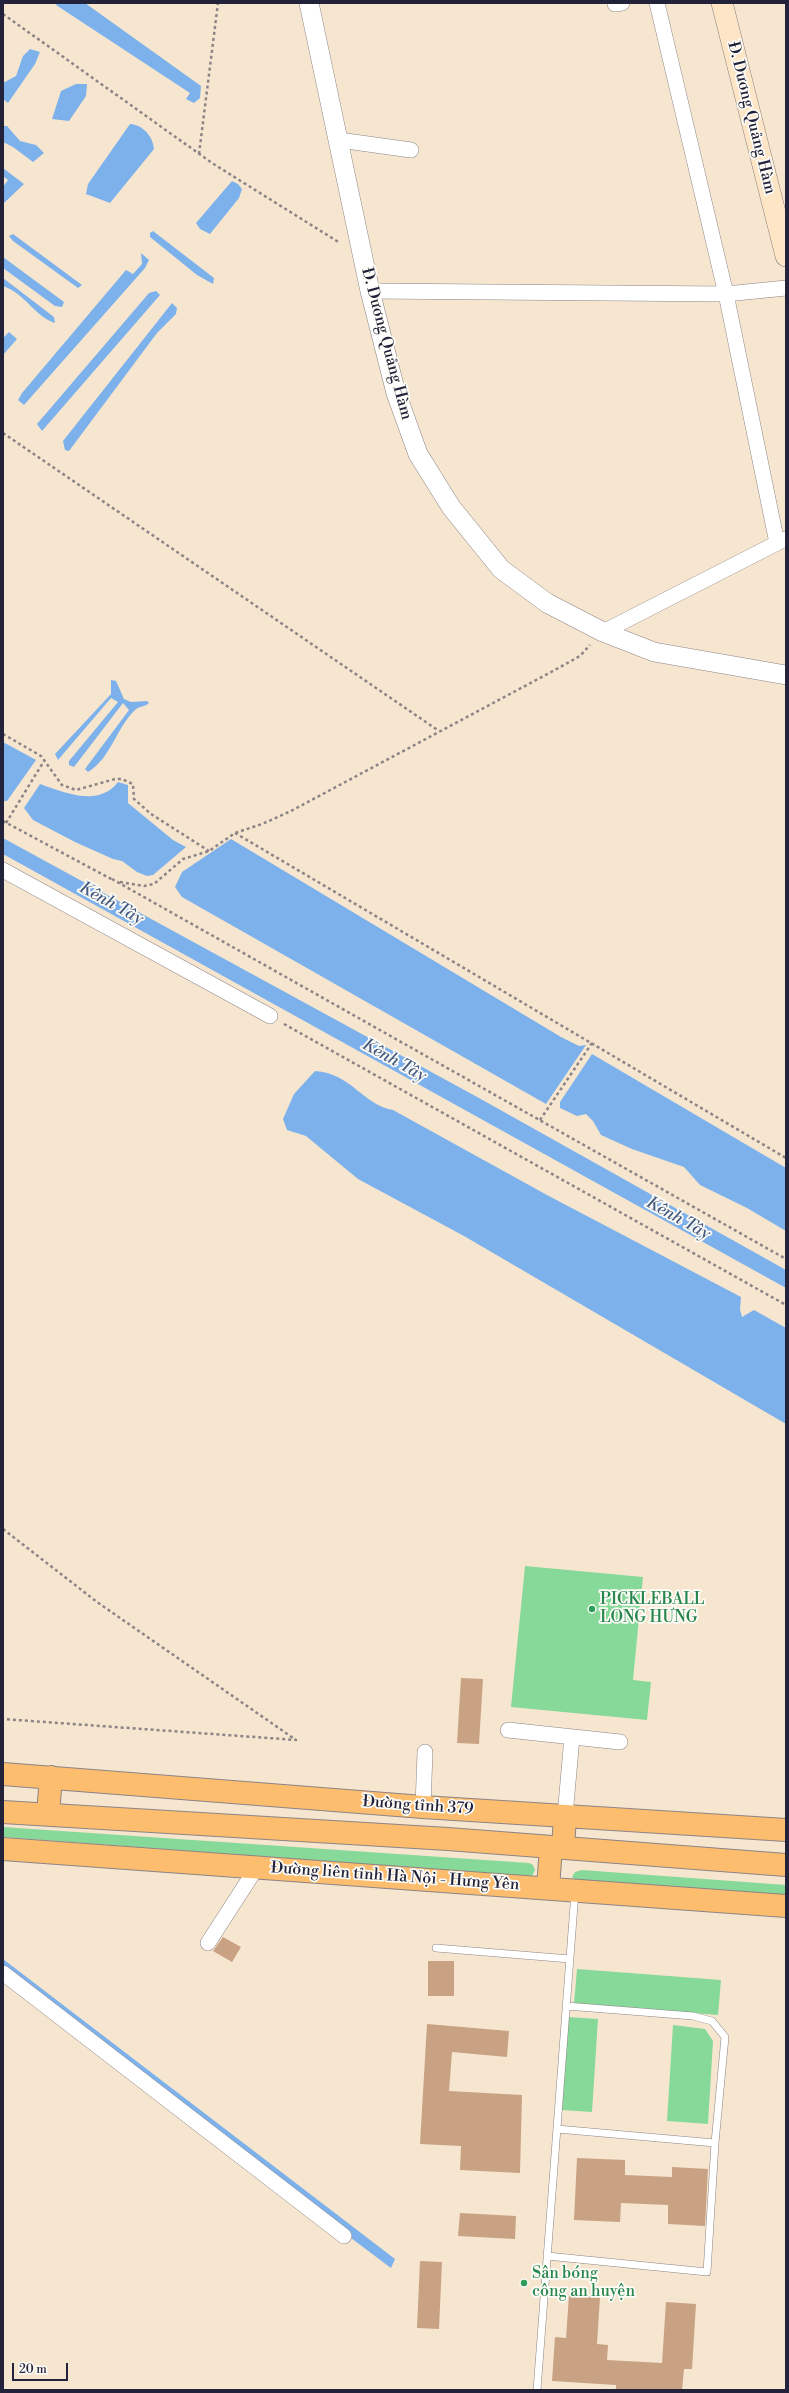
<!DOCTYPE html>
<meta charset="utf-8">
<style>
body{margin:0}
#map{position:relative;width:789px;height:2393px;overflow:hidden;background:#f6e6d0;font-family:"Libre Bodoni",serif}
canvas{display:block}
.frame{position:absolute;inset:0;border:4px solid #22223b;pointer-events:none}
.scale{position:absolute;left:12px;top:2363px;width:56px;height:18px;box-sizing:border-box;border:2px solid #22223b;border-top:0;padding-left:5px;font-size:12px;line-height:14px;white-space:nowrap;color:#22223b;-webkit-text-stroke:3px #fdfcf7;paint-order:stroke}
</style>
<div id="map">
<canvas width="789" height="2393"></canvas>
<div class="frame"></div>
<div class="scale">20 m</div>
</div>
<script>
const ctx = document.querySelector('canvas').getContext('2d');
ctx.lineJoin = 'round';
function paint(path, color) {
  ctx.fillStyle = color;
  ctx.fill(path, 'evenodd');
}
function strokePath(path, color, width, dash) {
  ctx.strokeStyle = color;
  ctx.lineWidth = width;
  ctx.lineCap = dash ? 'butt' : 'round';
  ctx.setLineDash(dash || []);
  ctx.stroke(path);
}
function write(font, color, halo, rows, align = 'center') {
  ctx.font = font + ' "Libre Bodoni",serif';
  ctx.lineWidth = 3.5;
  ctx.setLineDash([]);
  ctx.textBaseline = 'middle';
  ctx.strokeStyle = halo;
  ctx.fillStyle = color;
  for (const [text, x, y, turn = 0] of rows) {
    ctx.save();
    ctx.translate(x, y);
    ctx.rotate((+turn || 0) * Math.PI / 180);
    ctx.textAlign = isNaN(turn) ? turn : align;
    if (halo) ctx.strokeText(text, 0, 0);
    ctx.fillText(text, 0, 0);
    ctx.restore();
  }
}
paint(new Path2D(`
 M525 1566 643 1577 633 1680 651 1682 647 1720 511 1707Z
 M3 1827 529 1863 533 1865 535 1870 532 1876H527L3 1837Z
 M582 1870 786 1885V1897L577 1881 572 1877 575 1872Z
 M577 1969 721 1980 718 2015 574 2004Z
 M568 2017 598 2019 592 2112 562 2110Z
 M673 2025 705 2029 713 2041 708 2124 667 2121Z`), '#87d999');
paint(new Path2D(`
 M57 3H85L201 86 200 98 194 103 186 99 190 93 56 5Z
 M30 49 40 52 35 64 8 103 3 99V83L16 76 23 56Z
 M76 84H87L86 96 69 121 52 119 61 91Z
 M130 124C143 125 153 136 154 149L110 203 86 194 88 184Z
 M3 126H7L20 141 36 145 44 153 33 162 13 147 3 142Z
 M3 168 24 184 3 204V187L8 180 3 176Z
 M232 181 238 184 242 189 239 198 210 234 200 229 196 223Z
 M153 231 214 278 213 284 197 275 150 237V233Z
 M13 234 82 285 78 288 13 241 9 236Z
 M141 253 149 260 145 268 24 405 18 400 22 393 126 270 133 274 142 264Z
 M3 257 64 302 62 307 55 306 3 268Z
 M3 278 54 317 55 323C34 316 26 294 3 286Z
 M156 291 160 295 42 431 37 424 149 293Z
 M172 303 177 308 176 314 157 333 69 451 65 450 63 441Z
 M9 332 17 339 3 355V338Z
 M111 680 116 681 124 699 131 702 147 701 149 703C145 707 139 706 135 710 116 728 111 758 88 772L85 769 129 710 123 703 74 767 69 765V761L118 702 111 698 58 760 55 754 111 694Z
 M3 742 36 760 7 801H3Z
 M118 782 128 785V803L173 840 186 847 153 875 147 876 137 872 122 861 113 859 75 842 33 820 24 808 40 784C64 792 98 808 118 782Z
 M3 838 479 1098 786 1270V1288L3 854Z
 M231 839 561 1037 579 1046 586 1045 546 1104 182 897 175 887 182 872Z
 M592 1054 786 1168V1231L747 1208 700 1185 684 1167 632 1149 601 1135 593 1121 586 1114 577 1116 560 1108V1102Z
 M315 1071C351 1073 363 1105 393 1110L547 1195 741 1297 740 1309 742 1317 754 1310 786 1328V1424L464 1236 358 1179 306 1136 287 1130 283 1119 294 1094Z
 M3 1959 395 2259 391 2268 3 1977Z`), '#7db1eb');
paint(new Path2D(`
 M461 1678 483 1679 479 1744 457 1743Z
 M223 1937 241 1947 232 1962 213 1951Z
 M428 1961H454V1996H428Z
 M427 2024 509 2031 507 2057 452 2052 449 2091 522 2095 520 2173 460 2170 461 2146 420 2144Z
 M577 2158 625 2160V2175L672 2177V2167L708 2169 705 2226 668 2224V2205L621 2203 620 2222 574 2220Z
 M460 2213 516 2216 515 2239 458 2236Z
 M420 2261 442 2262 439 2329 417 2328Z
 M569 2295 600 2297 597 2344 608 2345 607 2360 662 2363 666 2302 696 2304 692 2369H684L682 2390H616V2385L552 2381 555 2337 566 2338Z`), '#c8a283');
const service = new Path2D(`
 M436 1948 570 1959
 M557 2129 715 2143 725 2037 712 2021 693 2016 566 2006
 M547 2256 707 2272 715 2143
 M537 2390 575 1892`);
const minor = new Path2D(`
 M657 3 726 294 777 543
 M615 4 622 3
 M339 140 411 150
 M370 291 726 294 786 288
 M603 632 785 539
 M3 870 270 1016
 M508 1730 620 1742
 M423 1807 425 1752
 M565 1816 572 1737
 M208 1943 257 1867
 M3 1973 344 2236`);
const tertiary = new Path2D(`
 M309 3 370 291 396 393 418 454 451 507 501 569 547 603 603 632 654 652 786 675`);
const secondary = new Path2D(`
 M722 3 786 256`);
const primary = new Path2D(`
 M3 1774 423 1807 786 1830
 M48 1814 51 1777
 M563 1848 565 1816`);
const trunk = new Path2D(`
 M3 1812 448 1839 786 1865
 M3 1849 786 1906
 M548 1888 551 1847`);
strokePath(service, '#8c8486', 8);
strokePath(minor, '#8c8486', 16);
strokePath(tertiary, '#8c8486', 20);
strokePath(secondary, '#8c8486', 22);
strokePath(primary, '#8c8486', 24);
strokePath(trunk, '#8c8486', 24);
strokePath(new Path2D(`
 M3 14 212 163 340 243
 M199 154 218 3
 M3 433 439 731
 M3 734 41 756 62 785 76 790 115 779H122L133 784 134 799 151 814 209 851
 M3 821 113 880
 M6 823 44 761
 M235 833 786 1158
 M112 879 786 1259
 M120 882 144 886 154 884 183 859 209 851 235 833 262 824 291 811 553 671 580 656 590 645
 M284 1024 786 1305
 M540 1120 592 1043
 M3 1529 97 1602 296 1740 3 1719`), '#8c8486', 2.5, [3, 3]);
strokePath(service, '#fff', 7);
strokePath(minor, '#fff', 15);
strokePath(tertiary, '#fff', 19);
strokePath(secondary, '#fee5c5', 21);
strokePath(primary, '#fcbd6f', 22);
strokePath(trunk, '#fcbd6f', 22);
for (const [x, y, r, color] of [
 [592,1609,4,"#2e9e5b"],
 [524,2283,4,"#2e9e5b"]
]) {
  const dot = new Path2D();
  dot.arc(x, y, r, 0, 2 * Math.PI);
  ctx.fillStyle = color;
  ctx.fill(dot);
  strokePath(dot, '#fdfcf7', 1.5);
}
write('16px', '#22223b', '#fdfcf7', [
 ["Đ. Dương Quảng Hàm",751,118,76],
 ["Đ. Dương Quảng Hàm",386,344,75],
 ["Đường tỉnh 379",418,1806,4],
 ["Đường liên tỉnh Hà Nội - Hưng Yên",395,1877,4]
]);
write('16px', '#27864d', '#fdfcf7', [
 ["PICKLEBALL",600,1600],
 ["LONG HƯNG",600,1618],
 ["Sân bóng",532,2274],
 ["công an huyện",532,2292]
], 'left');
write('italic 17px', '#465b81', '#fdfcf7', [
 ["Kênh Tây",111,904,29],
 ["Kênh Tây",394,1061,29],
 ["Kênh Tây",678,1219,29]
]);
</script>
